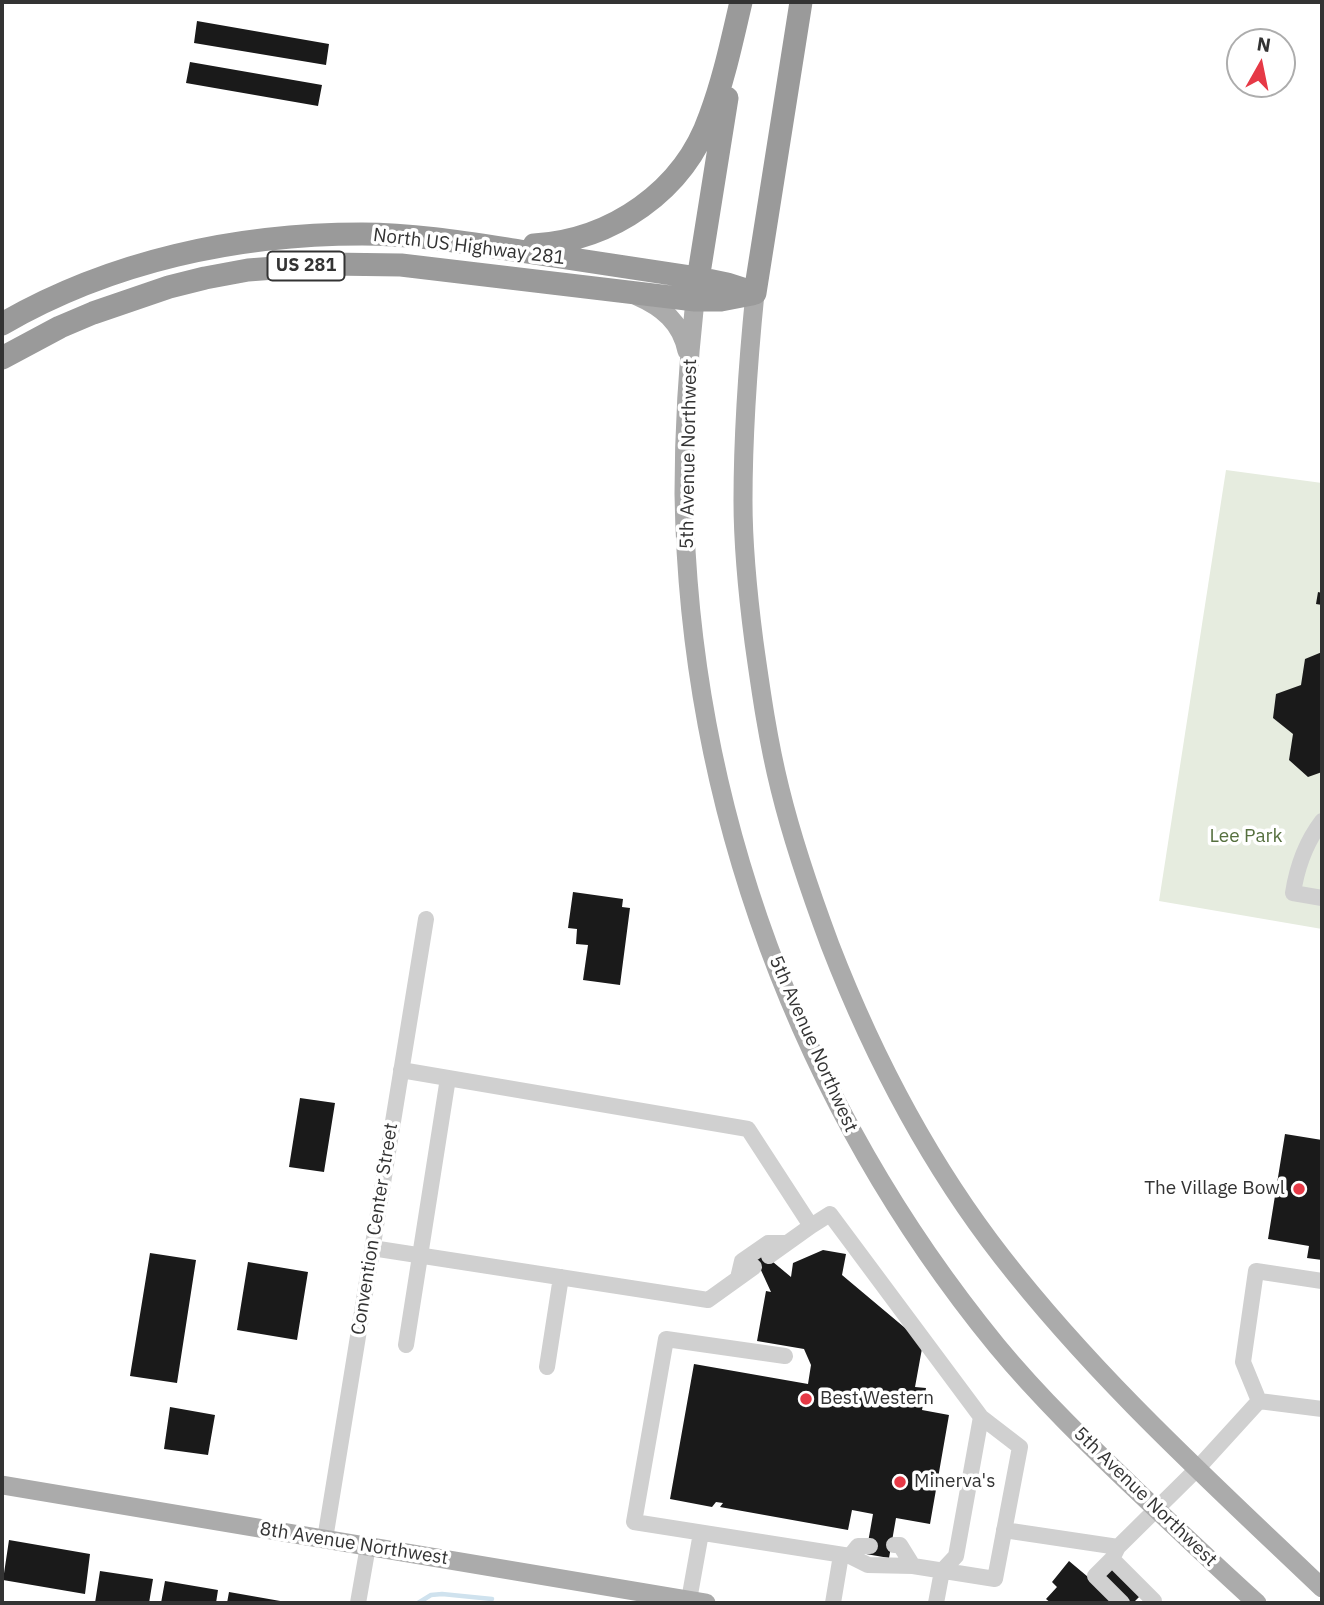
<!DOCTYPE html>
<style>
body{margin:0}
#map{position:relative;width:1324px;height:1605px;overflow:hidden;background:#fff;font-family:"IBM Plex Sans",sans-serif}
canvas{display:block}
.frame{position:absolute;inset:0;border:4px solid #333;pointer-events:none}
.north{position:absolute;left:1226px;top:28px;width:70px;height:70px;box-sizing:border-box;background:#fff;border:2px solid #adadad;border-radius:50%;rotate:9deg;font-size:19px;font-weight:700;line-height:28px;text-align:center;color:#333}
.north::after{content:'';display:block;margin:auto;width:24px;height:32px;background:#e63946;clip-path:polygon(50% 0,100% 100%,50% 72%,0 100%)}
</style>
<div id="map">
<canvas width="1324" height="1605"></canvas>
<div class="frame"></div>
<div class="north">N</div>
</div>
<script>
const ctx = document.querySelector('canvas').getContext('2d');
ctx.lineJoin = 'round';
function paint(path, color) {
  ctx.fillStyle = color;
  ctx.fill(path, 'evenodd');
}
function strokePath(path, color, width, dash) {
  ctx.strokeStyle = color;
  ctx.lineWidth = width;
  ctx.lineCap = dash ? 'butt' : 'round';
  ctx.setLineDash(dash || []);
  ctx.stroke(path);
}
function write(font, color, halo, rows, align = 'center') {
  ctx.font = font + ' "IBM Plex Sans",sans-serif';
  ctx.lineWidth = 7;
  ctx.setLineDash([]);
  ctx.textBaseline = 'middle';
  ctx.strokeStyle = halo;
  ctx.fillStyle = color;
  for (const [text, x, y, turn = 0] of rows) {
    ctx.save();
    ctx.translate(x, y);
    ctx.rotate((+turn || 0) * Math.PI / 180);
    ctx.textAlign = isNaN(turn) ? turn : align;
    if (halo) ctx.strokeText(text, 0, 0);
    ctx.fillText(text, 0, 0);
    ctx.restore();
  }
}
paint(new Path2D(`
 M1226 470 1322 483V929L1159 901Z`), '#e6ecdf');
strokePath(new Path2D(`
 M418 1603 431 1595 442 1594 492 1599`), '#cfe2ee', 4.5);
paint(new Path2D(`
 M197 21 329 44 326 65 194 43Z
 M190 62 322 85 318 106 186 83Z
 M1318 592 1322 593V605L1316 604Z
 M1322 652V772L1308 777 1289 760 1293 734 1273 718 1276 694 1301 685 1305 659Z
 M573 892 623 899 622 907 630 908 620 985 583 980 588 945 576 944 577 929 568 928Z
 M300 1098 335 1103 324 1172 289 1167Z
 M1285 1134 1322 1140V1260L1307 1258 1309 1246 1268 1239Z
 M823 1250 846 1254 842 1275 923 1343 915 1387 926 1388 922 1410 949 1415 930 1524 896 1518 889 1558 866 1554 873 1514 852 1510 848 1530 720 1507 723 1503 716 1502 712 1507 670 1499 694 1364 808 1384 811 1365 804 1349 757 1341 766 1291 771 1292 754 1255 761 1252 791 1277 793 1263Z
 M150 1253 196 1260 177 1383 130 1376Z
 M248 1262 308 1272 297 1340 237 1330Z
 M170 1407 215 1415 208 1455 164 1449Z
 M9 1540 90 1554 85 1594 3 1580Z
 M1069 1561 1119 1603H1051L1046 1599 1057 1587 1052 1582Z
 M1112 1567 1140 1596 1133 1603H1124L1100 1579Z
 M100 1571 153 1579 149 1603H95Z
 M165 1581 218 1590 216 1603H161Z
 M229 1592 286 1602V1603H227Z`), '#1a1a1a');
strokePath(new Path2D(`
 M1322 821C1306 842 1297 867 1293 893L1322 898
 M401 1070 748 1129 811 1226 769 1256
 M811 1226 830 1214 981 1417 956 1556 942 1571 936 1603
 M372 1248 708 1300 754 1267
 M738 1278 742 1261 768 1243H787
 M406 1345 448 1078
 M785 1356 666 1339 634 1522 850 1556 868 1565 913 1566 995 1579 1020 1447 981 1417
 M547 1367 561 1277
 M1259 1401 1322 1409
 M1004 1530 1118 1547 1197 1469 1259 1401 1243 1362 1256 1271 1322 1281
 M325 1539 426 919
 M894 1545H900L913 1566
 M1118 1547 1112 1559 1154 1601V1603
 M850 1556 858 1546H870
 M1112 1559 1095 1576 1122 1603
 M689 1600 701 1533
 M358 1603 368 1546
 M833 1603 841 1555`), '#d0d0d0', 16);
strokePath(new Path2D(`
 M755 293C748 363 743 432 743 501 743 548 748 596 754 642 761 692 768 741 780 789 793 842 811 894 830 945 873 1056 928 1162 1002 1257 1096 1378 1211 1482 1322 1588
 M637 296C662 307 681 322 687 351
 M695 300C688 364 684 430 684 494 689 806 800 1105 997 1346 1040 1398 1089 1445 1137 1491 1177 1529 1216 1566 1257 1603
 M2 1485 706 1603`), '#ababab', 19);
strokePath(new Path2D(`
 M534 245C612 240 684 191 710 116 724 79 732 40 741 2
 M696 292 727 98
 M755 293 801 2
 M2 324C111 261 237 234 362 234 415 234 468 243 520 251 580 260 639 269 698 278L727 284 755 293
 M2 358 60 327 93 313 169 287 205 278 248 270 329 264 401 265 695 300H721L752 294`), '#9a9a9a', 23);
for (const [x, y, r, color] of [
 [1299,1189,7,"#e63946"],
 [806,1399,7,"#e63946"],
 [900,1482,7,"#e63946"]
]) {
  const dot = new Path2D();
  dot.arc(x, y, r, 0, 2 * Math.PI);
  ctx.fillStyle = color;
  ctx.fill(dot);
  strokePath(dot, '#fff', 2.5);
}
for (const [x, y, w] of [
 [306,266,77]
]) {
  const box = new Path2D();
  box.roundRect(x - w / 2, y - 14.5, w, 29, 5);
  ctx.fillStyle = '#fff';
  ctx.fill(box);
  strokePath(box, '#333', 2);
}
write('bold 18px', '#333', null, [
 ["US 281",306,266]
]);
write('19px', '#333', '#fff', [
 ["North US Highway 281",469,247,7],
 ["5th Avenue Northwest",689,454,-89],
 ["5th Avenue Northwest",813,1044,66],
 ["Convention Center Street",375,1229,-81],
 ["5th Avenue Northwest",1145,1497,44],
 ["8th Avenue Northwest",354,1544,9]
]);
write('19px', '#56703f', '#fff', [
 ["Lee Park",1246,837]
]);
write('19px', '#333', '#fff', [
 ["The Village Bowl",1285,1189,"right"],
 ["Best Western",820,1399],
 ["Minerva's",914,1482]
], 'left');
</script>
